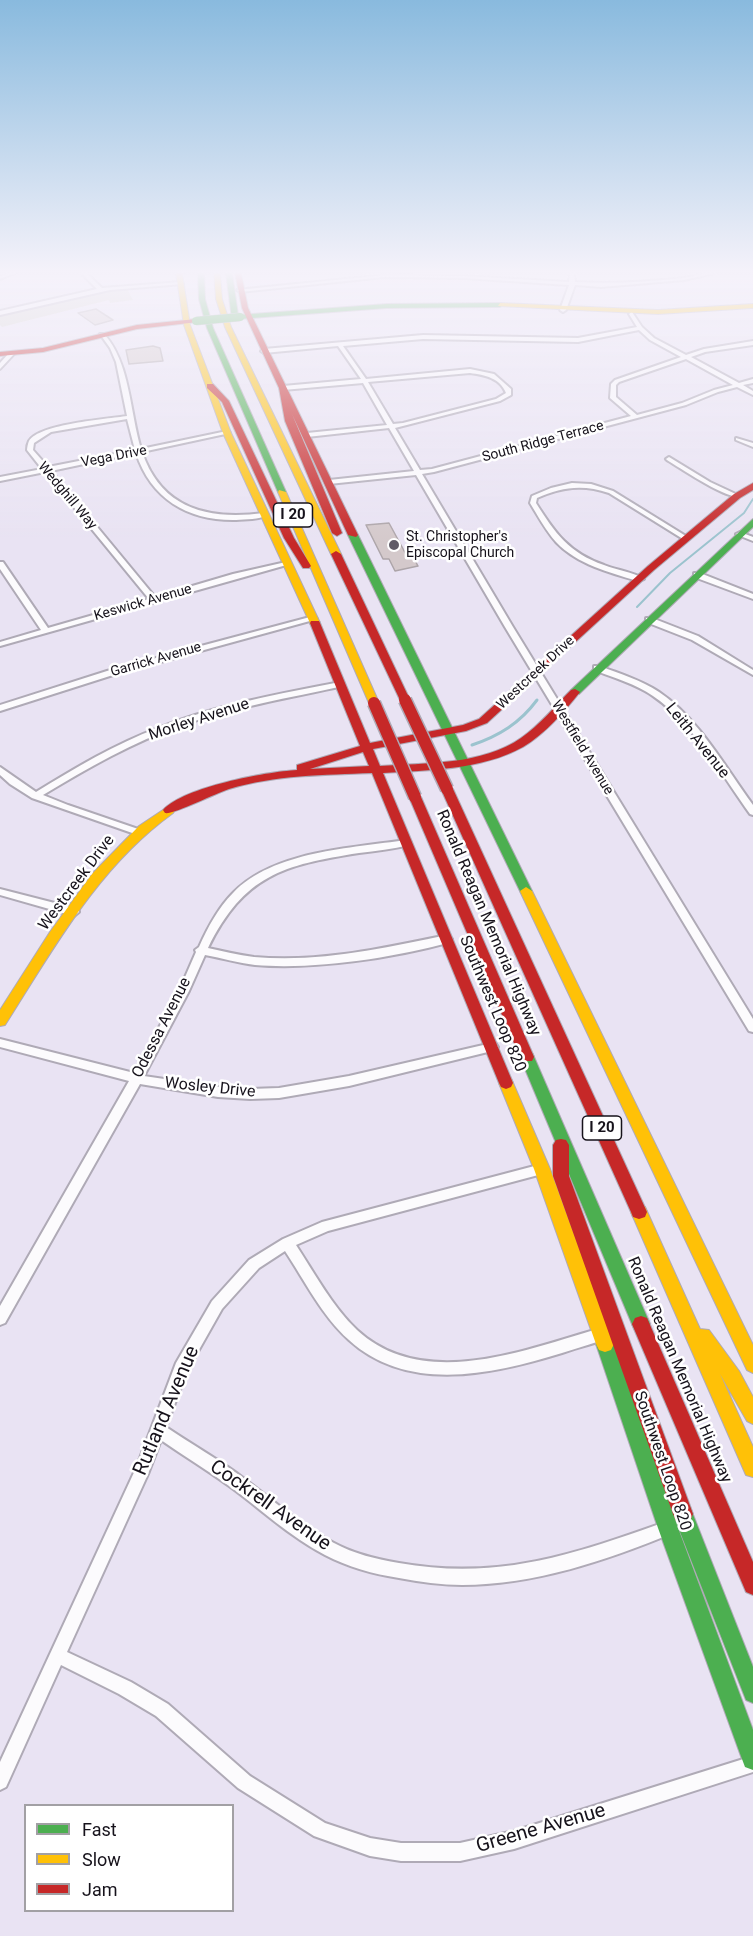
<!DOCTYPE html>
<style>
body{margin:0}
#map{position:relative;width:753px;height:1936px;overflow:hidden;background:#e9e3f3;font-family:Roboto,sans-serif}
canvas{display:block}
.legend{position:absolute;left:24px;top:1804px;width:210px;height:108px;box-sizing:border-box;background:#fff;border:2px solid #a2a0a4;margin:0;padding:8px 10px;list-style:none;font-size:18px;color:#16121b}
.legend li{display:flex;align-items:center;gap:12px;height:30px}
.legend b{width:30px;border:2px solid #a2a0a4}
</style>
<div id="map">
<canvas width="753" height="1936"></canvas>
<ul class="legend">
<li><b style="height:8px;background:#4caf50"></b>Fast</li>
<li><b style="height:8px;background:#ffc107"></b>Slow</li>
<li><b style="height:8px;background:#c62828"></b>Jam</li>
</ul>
</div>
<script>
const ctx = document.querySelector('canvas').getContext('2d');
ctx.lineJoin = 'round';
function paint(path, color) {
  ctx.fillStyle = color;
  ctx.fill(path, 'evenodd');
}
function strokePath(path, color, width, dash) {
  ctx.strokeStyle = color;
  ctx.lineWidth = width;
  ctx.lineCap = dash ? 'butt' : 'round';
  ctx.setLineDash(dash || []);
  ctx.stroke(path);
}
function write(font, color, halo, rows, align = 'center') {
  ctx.font = font + ' Roboto,sans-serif';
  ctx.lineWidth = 5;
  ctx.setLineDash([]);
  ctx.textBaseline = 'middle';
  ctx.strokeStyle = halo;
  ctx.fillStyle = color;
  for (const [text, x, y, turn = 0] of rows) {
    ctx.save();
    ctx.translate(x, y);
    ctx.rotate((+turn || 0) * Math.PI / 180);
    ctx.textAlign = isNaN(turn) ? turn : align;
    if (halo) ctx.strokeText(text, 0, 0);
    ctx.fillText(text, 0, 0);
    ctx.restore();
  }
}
paint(new Path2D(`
 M126 286 133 300 110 303 109 300 2 327 0 325V313Z`), '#d5d4cb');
strokePath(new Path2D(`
 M637 607 670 573 744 513 753 499`), '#9bc3ce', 2);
strokePath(new Path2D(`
 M472 745C499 736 520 723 537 700`), '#9bc3ce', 3);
const building = new Path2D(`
 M96 309 113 320 95 325 78 313Z
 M153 346 160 348 163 361 129 364 126 350Z
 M389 523 408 558 413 557 418 566 395 571 389 559H383L366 525Z`);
paint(building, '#d4c9cb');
strokePath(building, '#ada5a9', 1.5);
const street = new Path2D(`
 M9 273H15L0 279V276Z
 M81 273H86L102 288 180 282 183 284 110 290 0 315V311L97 289Z
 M570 273H574L575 282C610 284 647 282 683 278 694 276 704 273 715 273L684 280 601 287 575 285 566 310 563 312 560 310 569 285 464 278 385 277 240 292 237 290 385 275 464 276 569 282Z
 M632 312 642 327 654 338 686 355 704 349 753 341V345L705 352 691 357 739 383 753 379V383L743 385 753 391V395L737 387 718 392 686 405 434 472 422 474 513 627 753 1019V1032L749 1031 505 627 416 475 329 484 326 482 329 480 414 471 389 428 307 437 304 435 307 433 387 425 363 383 283 390 280 388 283 386 361 379 338 346 264 353 261 351 264 349 423 335 578 338 637 327 629 314ZM639 330 650 340 681 357 615 380 611 384 610 398 631 416 432 469 420 470 395 428 500 401 511 395V389L494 374 470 369 366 379 343 346 423 339 578 342ZM686 359 733 385 714 390 682 403 637 415 616 397V385L619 382ZM470 373C485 375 500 378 506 393L496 399 403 423 393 424 368 382Z
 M100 334H104C130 362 130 413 141 449L227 431 230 433 142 452C162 510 209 520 264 513L267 515C259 520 246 519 236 520 188 521 151 499 136 453L51 471 155 597 233 574 286 562 290 564 0 646V642L41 630 0 569V562H3L48 628 149 599 45 472 0 481V477L42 469 27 450C27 448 28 443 29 441 39 424 107 419 127 416L116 362 110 348ZM127 419 135 450 48 467 33 450 34 443 51 432Z
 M9 353 14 354 0 369V363Z
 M736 438 753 443V447L736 440Z
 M669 457 710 482 740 496C729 501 680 468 667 460L666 459Z
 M572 483 591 484 613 491 689 538 683 539 609 493C583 484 561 487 537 498L536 503C555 533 569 553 604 565 616 570 633 572 644 579L637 581C609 572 578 565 556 542 546 531 538 516 530 503L532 496 551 488Z
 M740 532 753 537V541L738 535 736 534Z
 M694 573H700L753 594V599L694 577Z
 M310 617H313L317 619 113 675 0 711V705L107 671Z
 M646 618H652L698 636 753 670V675L692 640 646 622Z
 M594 666H600C620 674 641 680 659 692 699 719 725 767 753 805V815L750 814C722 775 693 723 653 696 636 684 614 678 594 670Z
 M340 682 344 684 343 686C289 698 235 707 182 725 133 742 88 768 43 795L68 805 141 830 143 832 141 834 138 835 32 798 10 784 0 775V767L36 792C75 768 115 744 158 728 216 705 279 694 340 682Z
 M406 840 409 841 411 843 409 845C393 849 376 851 359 853 283 865 244 875 208 948 223 951 238 955 254 957 319 963 384 948 447 935L452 939 451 942C393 958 314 970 255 965 238 963 222 958 205 955L189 991 144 1076 218 1087 250 1089 279 1088 349 1076 492 1043 496 1044 498 1047 496 1050 349 1086 279 1098 250 1099 218 1097 140 1084 5 1323 0 1325V1306L129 1081 0 1047V1039L134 1073 179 991 196 952 195 950 199 947C208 927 218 908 233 893 273 851 352 848 406 840Z
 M0 889 78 909 79 912 74 916 0 895Z
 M542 1164 546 1165 548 1169 546 1173 542 1174 328 1231 296 1245C315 1274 332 1306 357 1330 424 1392 527 1349 601 1328L606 1329 608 1334 606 1339C592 1344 577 1348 562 1353 494 1374 408 1394 349 1340 322 1316 305 1281 285 1251L259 1268 222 1309 187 1371 166 1427C191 1444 218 1459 242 1477 272 1499 300 1525 334 1543 354 1554 376 1559 399 1563 499 1581 575 1554 668 1521L673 1523 675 1528 673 1533C608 1560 534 1585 462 1585 441 1585 420 1582 399 1578 373 1574 348 1567 325 1555 290 1537 261 1509 229 1486 207 1470 184 1456 161 1440L148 1474 67 1652 131 1682 168 1704 250 1776 325 1823 370 1838 401 1843H460L514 1831 753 1756V1772L514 1849 460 1861H401L370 1856 314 1836 238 1788 156 1716 119 1694 61 1665 6 1787 0 1790V1762L137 1466 176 1363 212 1301 249 1260 283 1239 322 1222Z`);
const fast = new Path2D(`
 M198 273H204L205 299 213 328 286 492 285 494 278 492 207 328 199 299Z
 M226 273H232L238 315 387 304 500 303 503 305 500 307 387 308 238 319 235 321 232 319Z
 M753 519V527L579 694H571V690Z
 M353 532 358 535 532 891 530 894H522L520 891 348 535Z
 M527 1051 532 1053 534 1057 650 1324 647 1330 641 1332 635 1330 632 1324 520 1057 522 1053Z
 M605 1336 611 1338 614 1344 678 1528 753 1730V1770L745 1767 742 1759 658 1528 596 1344 599 1338Z
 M683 1504 690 1507 753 1667V1703L746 1700 673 1514 676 1507Z`);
const slow = new Path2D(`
 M176 273H182L190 325 231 433 320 623 319 625H311L310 623 223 433 184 325Z
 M214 273H220L222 299 231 327 341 554 339 556 331 554 225 327 216 299Z
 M500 303 658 310 753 304V308L658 314 498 306Z
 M279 490 286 492 379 703 378 705H370L369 703 278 492Z
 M169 806 173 807 175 810 173 813C98 867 54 948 5 1025L0 1026V1010L50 932 92 874 139 826Z
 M526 887 532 891 753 1345V1373L747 1370 520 891Z
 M506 1077 511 1079 513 1083 550 1169 614 1344 611 1350 605 1352 599 1350 596 1344 534 1169 499 1083 501 1079Z
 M639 1205 645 1207 700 1329 709 1330 739 1371 753 1397V1424L747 1421 720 1374 753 1447V1477L746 1475 631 1212 633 1207Z`);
const jam = new Path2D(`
 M178 273H184L180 276Z
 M235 273H241L248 308 358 535 356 537 348 535 292 414 342 533 337 536 332 533 285 421 279 388 242 308Z
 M196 319 198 322 137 329 43 352 0 356V352L43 348 137 325Z
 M207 384H213L229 401 294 538 311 566 309 568H303L284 538 222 402 207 388Z
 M753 483V490L740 498 654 570 487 723 466 731 373 749 380 766C424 763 483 765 521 738 540 725 555 706 571 690L575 689 580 692C565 711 545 734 523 747 482 770 429 770 383 773L513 1083 511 1087 506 1089 501 1087 499 1083 372 773C324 775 275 775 229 789 216 793 173 815 165 813L163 810C184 787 265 772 297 770V765L360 746 310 623 311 621H319L320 623 370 743 463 725 479 719 648 566 734 494ZM363 752 369 766 310 769Z
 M336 551 341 554 410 700 409 702 405 703 400 700 331 554Z
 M447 785 453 789 647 1212 645 1217 639 1219 633 1217 631 1212 441 789Z
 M415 793 421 797 534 1057 532 1061H522L520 1057 409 797Z
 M561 1139 566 1140 569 1145V1176L693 1514 690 1521 683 1524 676 1521 673 1514 553 1176V1145L556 1140Z
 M641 1316 647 1318 753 1562V1595L746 1592 632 1324 635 1318Z`);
strokePath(street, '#afaab6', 4);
strokePath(fast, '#afaab6', 2);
strokePath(slow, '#afaab6', 2);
strokePath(jam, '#afaab6', 2);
paint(street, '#fcfbfd');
paint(fast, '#4caf50');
paint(slow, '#ffc107');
paint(jam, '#c62828');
const fastBridge = new Path2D(`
 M196 321 240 317`);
const jamBridge = new Path2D(`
 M405 700 447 789
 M374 703 415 797`);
strokePath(fastBridge, '#afaab6', 9, []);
strokePath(jamBridge, '#afaab6', 15, []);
strokePath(fastBridge, '#4caf50', 8);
strokePath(jamBridge, '#c62828', 12);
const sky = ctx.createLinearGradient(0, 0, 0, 544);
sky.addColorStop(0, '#89bade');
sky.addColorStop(0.5, '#f5f2fa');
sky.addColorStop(1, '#f5f2fa00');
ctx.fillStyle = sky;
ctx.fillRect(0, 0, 753, 544);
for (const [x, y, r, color] of [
 [394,545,6,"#605b67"]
]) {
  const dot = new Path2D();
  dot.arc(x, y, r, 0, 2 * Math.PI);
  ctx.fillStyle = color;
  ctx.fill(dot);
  strokePath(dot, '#fff', 2);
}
write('14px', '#16121b', '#fff', [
 ["South Ridge Terrace",543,442,-15],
 ["Vega Drive",114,457,-11],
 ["Wedghill Way",67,496,50],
 ["Keswick Avenue",143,603,-16],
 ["Garrick Avenue",156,660,-16],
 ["Westcreek Drive",536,673,-43],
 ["Westfield Avenue",582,748,59]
]);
write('14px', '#16121b', '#fff', [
 ["St. Christopher's",406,537],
 ["Episcopal Church",406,553]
], 'left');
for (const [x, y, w] of [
 [293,515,39],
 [602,1128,39]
]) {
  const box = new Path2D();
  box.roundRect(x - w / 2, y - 12, w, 24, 4.5);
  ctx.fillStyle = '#fff';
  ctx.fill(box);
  strokePath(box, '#16121b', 1.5);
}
write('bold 15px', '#16121b', null, [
 ["I 20",293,515],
 ["I 20",602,1128]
]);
write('16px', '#16121b', '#fff', [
 ["Morley Avenue",199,720,-18],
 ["Leith Avenue",697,741,51],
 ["Westcreek Drive",77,883,-53],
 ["Ronald Reagan Memorial Highway",488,923,67],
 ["Southwest Loop 820",492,1004,67],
 ["Odessa Avenue",162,1028,-63],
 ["Wosley Drive",210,1088,6],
 ["Ronald Reagan Memorial Highway",679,1370,67],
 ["Southwest Loop 820",662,1461,71]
]);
write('20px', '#16121b', '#fff', [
 ["Rutland Avenue",167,1411,-67],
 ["Cockrell Avenue",270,1506,35],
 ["Greene Avenue",541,1829,-16]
]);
</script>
